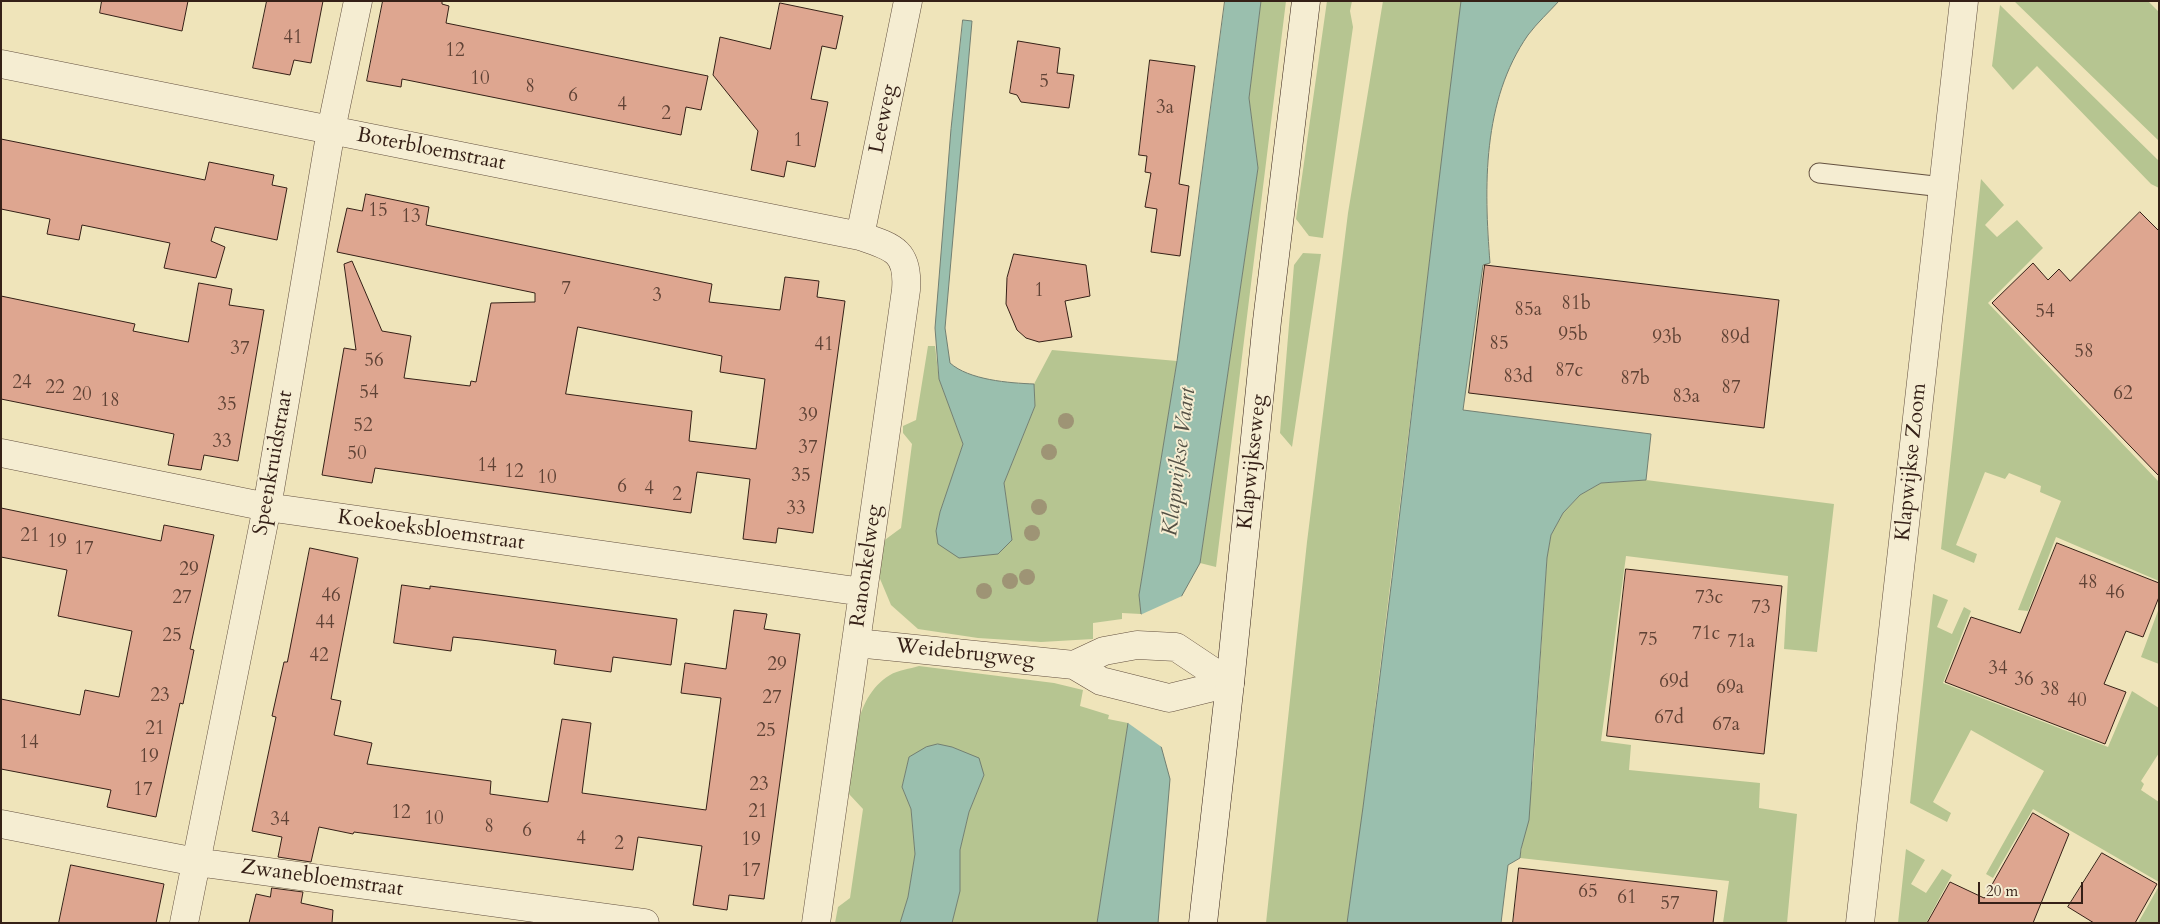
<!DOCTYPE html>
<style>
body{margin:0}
#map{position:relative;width:2160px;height:924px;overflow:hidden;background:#efe4ba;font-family:Cardo,serif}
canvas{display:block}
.frame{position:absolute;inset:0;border:2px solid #352017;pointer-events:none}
.scale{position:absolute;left:1978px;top:882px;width:105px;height:22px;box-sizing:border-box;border:2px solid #352017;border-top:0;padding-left:6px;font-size:15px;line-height:18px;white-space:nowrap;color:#352017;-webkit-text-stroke:4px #f5edd2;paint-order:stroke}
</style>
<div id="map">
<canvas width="2160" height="924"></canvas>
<div class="frame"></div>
<div class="scale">20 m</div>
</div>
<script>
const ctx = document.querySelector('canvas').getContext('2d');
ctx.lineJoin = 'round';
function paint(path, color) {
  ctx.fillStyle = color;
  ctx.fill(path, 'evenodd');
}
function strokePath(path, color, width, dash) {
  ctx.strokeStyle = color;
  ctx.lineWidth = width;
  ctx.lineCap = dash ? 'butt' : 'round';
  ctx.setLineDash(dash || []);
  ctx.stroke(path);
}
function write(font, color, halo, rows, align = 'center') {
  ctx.font = font + ' Cardo,serif';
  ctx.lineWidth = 4;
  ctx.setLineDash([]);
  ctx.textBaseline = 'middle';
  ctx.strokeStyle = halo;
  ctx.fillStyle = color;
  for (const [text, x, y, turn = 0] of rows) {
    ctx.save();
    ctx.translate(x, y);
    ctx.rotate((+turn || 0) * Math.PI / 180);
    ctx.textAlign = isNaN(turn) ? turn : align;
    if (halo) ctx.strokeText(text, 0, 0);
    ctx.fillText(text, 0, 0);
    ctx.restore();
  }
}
paint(new Path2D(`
 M1261 1H1286L1216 567 1200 563 1258 168 1249 98Z
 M1327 1H1352L1350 11 1353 27 1323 238 1309 236 1296 219Z
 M1383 1H1461L1360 833 1347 923H1266L1307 542 1348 213Z
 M2014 1H2148L2159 12V141Z
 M2000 5 2159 161V188L2151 184 2037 66 2013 90 1992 66Z
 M1981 179 2004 205 1985 225 1997 237 2017 220 2043 248 1988 303 2159 482V581L2056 537 2028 611 2018 610 2061 501 2040 492 2041 486 2009 473 2005 479 1985 472 1956 545 1977 554 1974 563 1941 549Z
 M1303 253 1321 254 1292 447 1280 433 1294 265Z
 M928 346H935L939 379 963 444 940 512 936 531 1012 540 1004 483 1035 406 1034 384 1052 350 1177 361 1139 595 1141 614 1122 613V619L1093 623V639L1041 642 978 638 918 629 891 605 878 574 882 542 901 528 912 444 903 433V426L916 420Z
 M1646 480 1834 504 1817 652 1784 649 1788 576 1626 556 1601 741 1631 745 1629 770 1760 783 1759 808 1797 814 1787 923H1723L1729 881 1520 858 1533 776 1547 558 1551 535 1563 513 1580 495 1601 483Z
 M1933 594 1948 600 1937 627 1952 634 1964 607 1971 611 1943 683 2108 747 2132 691 2159 708V753L2141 781 2144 784 2141 790 2159 802V882L2033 809 1993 878 1986 874 2044 771 1971 730 1933 802 1951 813 1947 822 1910 803Z
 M2159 608V664L2141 657Z
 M919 666 1054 683 1083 690 1080 706 1109 715 1108 719 1128 723 1097 923H952L960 891V850L969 812 984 775 965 753 952 747 909 757 902 787 911 809 915 854 908 897 900 923H835L838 907 850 898 863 809 849 794C854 754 851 699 890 675 898 670 910 669 919 666Z
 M1906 849 1925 860 1911 884 1926 893 1942 869 1952 875 1926 923H1898Z
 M2159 886V923H2138Z`), '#b6c591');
const water = new Path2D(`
 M1225 1H1261L1249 98 1258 168 1200 563 1180 599 1161 746 1170 779 1158 923H1097L1128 723 1130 722 1143 616 1141 614 1139 595 1177 361Z
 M1461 1H1559C1549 12 1537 23 1528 35 1482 101 1484 187 1490 263L1483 265 1463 410 1651 434 1646 480 1601 483 1580 495 1563 513 1551 535 1547 558 1529 820 1521 849 1520 858 1508 865 1501 923H1347C1391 616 1422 308 1461 1Z
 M963 20 972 21 945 328 950 363C969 380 1009 383 1034 384L1035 406 1004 483 1012 540 998 554 959 558 938 544 936 531 940 512 963 444 939 379 935 328 951 129Z
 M938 744 952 747 979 758 984 775 969 812 960 850V891L952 923H900L908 897 915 854 911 809 902 787 909 757 926 747Z`);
paint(water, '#9abfae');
strokePath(water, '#727f72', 1);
paint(new Path2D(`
 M1182 596 1176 647 1163 748 1128 723 1140 615Z`), '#efe4ba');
const building = new Path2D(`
 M102 1H188L182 31 100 13Z
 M267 1H323L311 63 294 60 290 75 253 68Z
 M383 1H442V4L449 6 446 23 708 76 701 110 686 107 681 135 402 79 401 87 367 81Z
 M780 3 843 16 836 49 822 46 811 99 828 102 815 167 787 161 784 177 751 170 758 131 713 75 720 37 770 49Z
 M1018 41 1060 48 1057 73 1074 75 1069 108 1021 102 1017 95 1010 93Z
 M1150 60 1195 66 1179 184 1189 186 1180 256 1151 252 1157 209 1145 207 1151 173 1145 172 1147 156 1139 155Z
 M1 139 205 180 209 162 274 175 272 185 287 188 277 240 215 227 211 241 225 247 216 278 164 268 170 243 82 225 79 240 47 234 50 219 1 209Z
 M366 194 429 207 426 225 712 284 709 302 780 310 785 277 819 281 817 297 845 301 813 533 778 528 776 543 743 539 750 479 697 472 691 513 375 468 372 483 322 475 344 348 356 350 344 264 352 261 382 331 411 336 404 378 470 386 471 381 476 382 491 303 535 302V293L337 252 347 208 362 211ZM578 327 722 356 720 372 765 379 756 449 689 441 692 411 566 394Z
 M2140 212 2159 231V476L1992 303 2033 263 2048 280 2059 269 2070 281Z
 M1014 254 1086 265 1090 296 1065 301 1072 337 1039 342 1026 338 1017 330 1006 304 1007 278Z
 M1485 265 1779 300 1764 428 1469 393Z
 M199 283 232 289 229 305 264 310 238 461 204 455 201 470 168 465 174 434 1 399V296L135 324 133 331 188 342Z
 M1 508 161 541 164 525 214 535 190 649 194 650 183 704 180 703 156 817 107 807 111 790 1 769V699L80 715 85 690 119 697 132 631 58 616 67 570 1 557Z
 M2057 543 2159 583V597L2143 637 2126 631 2104 684 2126 692 2105 744 1945 682 1971 617 2020 633Z
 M310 548 358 558 331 699 341 701 334 735 372 743 367 764 491 781 490 794 548 802 562 719 591 723 582 793 706 810 721 698 681 693 685 663 726 669 734 610 767 614 764 629 800 634 764 899 729 895 727 910 693 905 702 846 638 837 633 870 354 832 353 834 319 827 311 862 278 857 282 837 252 831 276 717 272 716 284 662H287Z
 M1626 569 1782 586 1764 754 1607 736Z
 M402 585 430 589V586L677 619 671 665 613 657 611 672 554 664 556 650 481 640 453 637 451 651 394 643Z
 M2033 813 2069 834 2033 923H1927L1950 882 1984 898Z
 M2102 853 2157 884 2135 923H2094L2068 907Z
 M71 865 164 884 156 923H59Z
 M1519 868 1717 891 1713 923H1513Z
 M272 888 303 892 301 903 333 910 332 923H249L256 894 270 897Z`);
paint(building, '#dea690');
strokePath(building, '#352017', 1);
const service = new Path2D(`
 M1819 173 1943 187`);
const minor = new Path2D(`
 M1 64 860 236C893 247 909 251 906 290L816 923
 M860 236 908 1
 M1 453 267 507 863 592
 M856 643 1074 665 1101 681 1169 698 1230 683
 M1074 665 1104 651 1137 645 1176 647 1230 683
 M1 824 196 862 645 923
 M184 923 267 507 331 130 358 1
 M1860 923 1964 1`);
const secondary = new Path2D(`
 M1203 923 1230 683 1267 321 1306 1`);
strokePath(service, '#645140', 21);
strokePath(minor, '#645140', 29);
strokePath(secondary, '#352017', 29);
strokePath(service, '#f5edd2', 19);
strokePath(minor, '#f5edd2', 28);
strokePath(secondary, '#f5edd2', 28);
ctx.fillStyle = '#9e9475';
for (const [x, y] of [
 [1066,421],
 [1049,452],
 [1039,507],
 [1032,533],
 [1027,577],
 [1010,581],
 [984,591]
]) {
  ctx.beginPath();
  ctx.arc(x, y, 8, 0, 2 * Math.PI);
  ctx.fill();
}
write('19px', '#5f4235', null, [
 ["41",293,39],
 ["12",455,52],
 ["10",480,80],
 ["5",1044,83],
 ["8",530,88],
 ["6",573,97],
 ["4",622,106],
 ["3a",1165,109],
 ["2",666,115],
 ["1",798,142],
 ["15",378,212],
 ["13",411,218],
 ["7",566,290],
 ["1",1039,292],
 ["3",657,297],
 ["81b",1576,305],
 ["85a",1528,311],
 ["54",2045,313],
 ["95b",1573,336],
 ["93b",1667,339],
 ["89d",1735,339],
 ["85",1499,345],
 ["41",824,346],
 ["37",240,350],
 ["58",2084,353],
 ["56",374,362],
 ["87c",1569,372],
 ["83d",1518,378],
 ["87b",1635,380],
 ["24",22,384],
 ["22",55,389],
 ["87",1731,389],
 ["54",369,394],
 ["62",2123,395],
 ["20",82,396],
 ["83a",1686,398],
 ["18",110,402],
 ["35",227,406],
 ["39",808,417],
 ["52",363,427],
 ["33",222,443],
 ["37",808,449],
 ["50",357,455],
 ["14",487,467],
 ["12",514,473],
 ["35",801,477],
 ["10",547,479],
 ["6",622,488],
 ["4",649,490],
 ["2",677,496],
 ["33",796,510],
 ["21",30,537],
 ["19",57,543],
 ["17",84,550],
 ["29",189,571],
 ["48",2088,584],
 ["46",2115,594],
 ["46",331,597],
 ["27",182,599],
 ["73c",1709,599],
 ["73",1761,609],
 ["44",325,624],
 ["71c",1706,635],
 ["25",172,637],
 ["75",1648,641],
 ["71a",1741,643],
 ["42",319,657],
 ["29",777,666],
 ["34",1998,670],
 ["36",2024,681],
 ["69d",1674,683],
 ["69a",1730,689],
 ["38",2050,691],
 ["23",160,697],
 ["27",772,699],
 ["40",2077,702],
 ["67d",1669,719],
 ["67a",1726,726],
 ["21",155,730],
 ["25",766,732],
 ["14",29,744],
 ["19",149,758],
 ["23",759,786],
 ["17",143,791],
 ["21",758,813],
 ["12",401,814],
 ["10",434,820],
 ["34",280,821],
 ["8",489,828],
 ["6",527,832],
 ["4",581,840],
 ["19",751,841],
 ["2",619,845],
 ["17",751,872],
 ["65",1588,893],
 ["61",1627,899],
 ["57",1670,905]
]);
write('21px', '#352017', '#f5edd2', [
 ["Leeweg",884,119,-79],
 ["Boterbloemstraat",431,150,11],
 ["Klapwijkseweg",1253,462,-84],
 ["Klapwijkse Zoom",1912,462,-84],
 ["Speenkruidstraat",274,463,-80],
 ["Koekoeksbloemstraat",431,531,8],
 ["Ranonkelweg",867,566,-82],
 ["Weidebrugweg",965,654,6],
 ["Zwanebloemstraat",322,879,8]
]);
write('italic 22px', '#535044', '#f5edd2', [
 ["Klapwijkse Vaart",1180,462,-83]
]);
</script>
